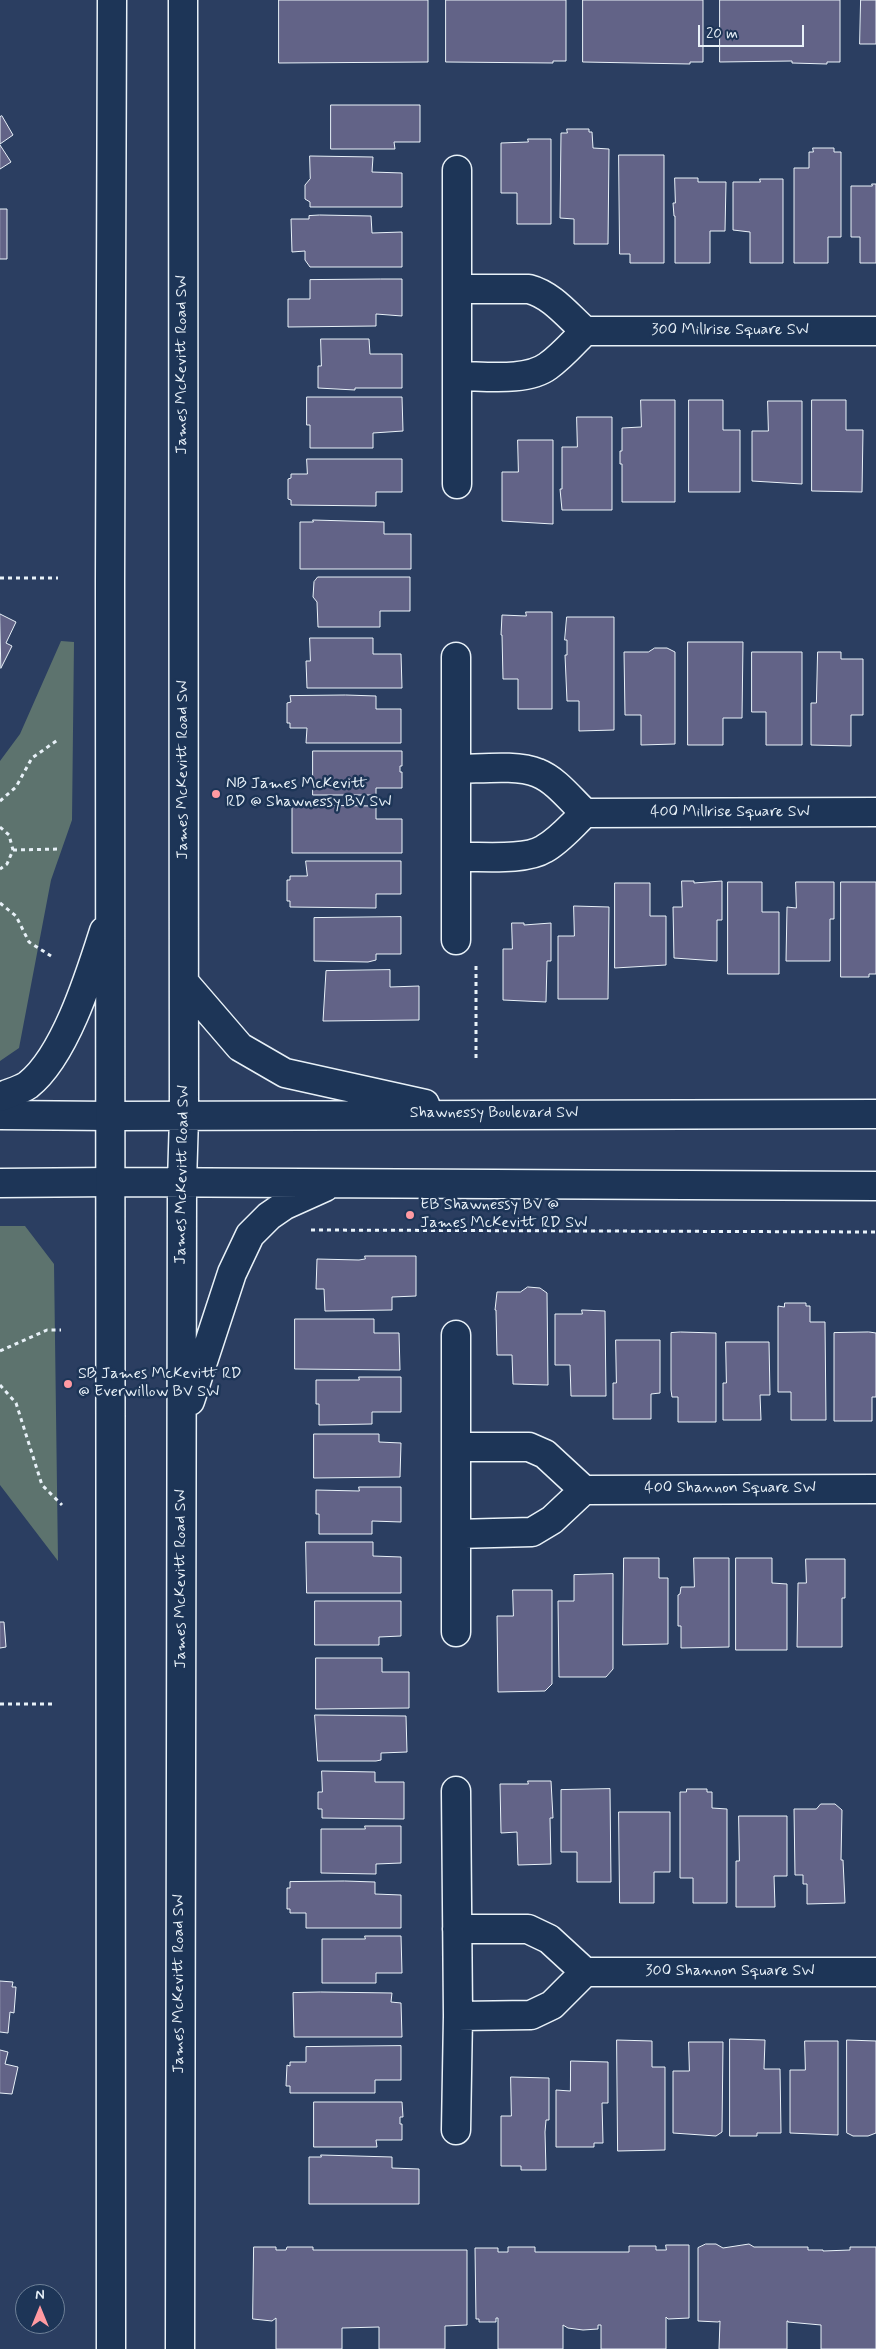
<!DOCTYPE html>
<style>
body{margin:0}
#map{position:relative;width:876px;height:2349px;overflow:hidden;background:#2b3e61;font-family:Mynerve,sans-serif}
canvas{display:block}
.north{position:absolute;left:15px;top:2284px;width:50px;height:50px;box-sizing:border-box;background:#1d3557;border:1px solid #6e8097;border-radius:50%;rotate:0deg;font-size:14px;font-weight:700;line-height:20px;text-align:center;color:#e8f1f8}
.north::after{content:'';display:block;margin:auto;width:18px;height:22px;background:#ff9aa2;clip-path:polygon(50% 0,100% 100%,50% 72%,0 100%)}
.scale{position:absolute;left:698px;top:25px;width:106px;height:22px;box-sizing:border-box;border:2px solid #e8f1f8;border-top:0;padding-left:6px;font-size:15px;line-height:18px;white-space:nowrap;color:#e8f1f8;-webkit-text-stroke:4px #1d3557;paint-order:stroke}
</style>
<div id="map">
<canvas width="876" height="2349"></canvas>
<div class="north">N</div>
<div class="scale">20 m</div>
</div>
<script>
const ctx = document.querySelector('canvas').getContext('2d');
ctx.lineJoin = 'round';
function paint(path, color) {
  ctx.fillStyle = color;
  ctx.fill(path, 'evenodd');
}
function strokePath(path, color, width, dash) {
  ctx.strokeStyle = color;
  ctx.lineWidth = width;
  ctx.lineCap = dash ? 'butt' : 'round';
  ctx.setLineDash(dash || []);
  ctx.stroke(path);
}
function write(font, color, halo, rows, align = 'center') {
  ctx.font = font + ' Mynerve,sans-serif';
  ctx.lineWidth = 5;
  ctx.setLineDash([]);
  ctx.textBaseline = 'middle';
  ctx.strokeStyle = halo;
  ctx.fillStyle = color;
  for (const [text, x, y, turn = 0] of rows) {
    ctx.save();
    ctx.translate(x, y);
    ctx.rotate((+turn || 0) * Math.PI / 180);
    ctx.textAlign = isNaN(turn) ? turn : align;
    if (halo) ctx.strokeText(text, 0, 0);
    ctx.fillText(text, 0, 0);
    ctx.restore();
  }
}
paint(new Path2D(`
 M61 641 74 642 72 820 51 880 19 1048 0 1061V761L20 734Z
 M0 1226H25L54 1264 58 1561 0 1485Z`), '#5d736e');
const building = new Path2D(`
 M279 0H428V62L279 63Z
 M446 0H566V61H553V63L446 62Z
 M583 0H703V62H690V64L583 62Z
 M720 0H840V62H827V64L792 63V61L720 62Z
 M861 0H876V44H860Z
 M331 105H420V142H394L395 149H331Z
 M2 116 13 135 0 144V117Z
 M567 129H589V132H592L593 148 609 149 608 244H574V219L560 218 561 133H567Z
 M528 139H551V224H517V193H501V143L528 142Z
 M0 145 11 162 0 169Z
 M813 148H834V152H841V237H828V263H794V168H809V152H813Z
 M619 155H664V263H630V254H620Z
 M310 156 373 157 372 172 402 173V207H310V202L305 199V185L310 179Z
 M675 178H698V182H726L725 231H710V263H675V216H674L673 203H675Z
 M760 179H783V263H750V232L733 230V182H760Z
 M872 184H876V263H860V237H851V186H872Z
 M0 209H7V259H0Z
 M320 215 371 216 372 233 402 232V267H310L305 260V251L292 252 291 219H309V216Z
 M381 279H402V316L376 314V326L288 327V299H310V280Z
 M321 339H369L370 354H402V388H355V390L318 388V366H321Z
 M307 397H402L403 431 373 433V448H310V425H307Z
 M641 400H675V502H622V464H620V451H622V428L641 427Z
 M689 400H723V430H740V492H689Z
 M812 400H846V430H863L862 492 812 491Z
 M768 401H802V484L752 481V431H768Z
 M577 417H612V510H562L560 489H562V447H577Z
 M518 440H553V524L502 521V472H518Z
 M307 459H402V492H376V506L291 505V500L288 499V479L291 478V474H307Z
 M313 520 384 522V534H411V569H300V522H313Z
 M318 577H410V611H380V627H318L317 602 313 597 314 582Z
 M526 612H552V709H518V679H503L502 635H501L502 615 526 616Z
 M0 614 16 622 6 643 12 646 1 668Z
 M567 617H614V730L579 731V701H567L565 655H567V640H565Z
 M310 638H373V654H401L402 688H307L306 661H310Z
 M688 642H743L742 718H723V745H688Z
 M655 648H667L675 652V744L641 745V715H625L624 652H648Z
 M752 652H802V745H766V712H752Z
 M818 652H841V659H863V715H851V746L811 745V703H816Z
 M346 695 376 696V709H401V743H306L307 728H290V723H287V703L291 702 290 696Z
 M313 751H402V766H400V772H402V788H376V795H313Z
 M304 805 376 806V819H402V853H292V806H304Z
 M306 861H401V894H376V908L290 907V901H287V880H290V876H307Z
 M682 881H694V883L722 881V920H717V961L674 958 673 907H682Z
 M728 882H762V912H779V974H728Z
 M796 882H834V919H830V961H786L787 907 796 908Z
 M841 882H876V974H869V977H841Z
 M615 883H650V916H666V965L615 968Z
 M574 906 609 907 608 999H558V936H574Z
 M401 917V954H376V960L368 962 314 961V918Z
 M512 923H524V925L551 923V961H547L546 1002 503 1000V949H512Z
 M390 970V987L419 986V1020L323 1021 326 971Z
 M365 1256H416V1296L392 1297V1310L325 1311 324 1289H316L317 1259 359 1260 365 1259Z
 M528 1287 540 1288 547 1293 548 1385 513 1384 512 1355H497L496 1310H495L497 1292H520Z
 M785 1303H806V1306H810V1322H825L826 1420H791V1392H778V1306L784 1307Z
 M582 1310 605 1311 606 1396H571L570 1365H555V1314H582Z
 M295 1319H374V1333H399L400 1370 295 1369Z
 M681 1332 716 1333V1422H678V1397H672L671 1390V1333Z
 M869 1332 876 1333V1397H872V1421H834V1333Z
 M616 1340H660V1393L651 1394V1419H613V1383H616Z
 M726 1342H769L770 1395H760L761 1420H723V1383H726Z
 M359 1377H401V1412H372V1424L319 1425V1404H316V1380H359Z
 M314 1434H379V1442L401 1443 400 1477 314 1478Z
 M359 1487H401V1522L372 1521V1534H319V1514H316V1490L359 1491Z
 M306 1542H373V1556L401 1557V1593H307Z
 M624 1558H659V1578H668V1644L623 1645Z
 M694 1558H729V1647L681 1648V1626H678V1595L680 1594 681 1587H694Z
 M736 1558H772V1583L787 1584V1650H736Z
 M806 1559H845V1598H842V1647H797L798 1583H806Z
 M613 1574V1669L606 1677H559L558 1601H574V1575Z
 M513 1590H552V1684L545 1691 498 1692 497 1616H513Z
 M315 1601H401V1636L379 1637V1645H315Z
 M0 1622H4L6 1647 0 1648Z
 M316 1658H382V1672H409V1708L316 1709Z
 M315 1715 406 1716 407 1752 381 1753V1760L376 1761H318Z
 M322 1771 375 1772V1782H404V1819L322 1818V1809H318V1792H322Z
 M528 1781H551L553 1818H550L551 1864 518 1865 517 1832 501 1833 500 1784H528Z
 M610 1789 611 1882H577V1852H561V1790Z
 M687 1789H707V1792H712V1808L727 1809V1903H693V1878H680V1792H686Z
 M821 1804H835L842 1810 841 1860H843L845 1903 807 1904V1884H803V1875H795L794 1809H816Z
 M619 1812H670V1872H654V1903H620Z
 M739 1816H787V1876H774L775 1907H736V1861H739Z
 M365 1826H401V1863L376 1864V1874L321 1873V1829H365Z
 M345 1881 375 1882V1894L401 1895V1928H306V1913H290V1909H287V1888H290V1882Z
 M365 1936H401L402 1973H376V1983H322V1939H365Z
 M0 1981 13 1982 12 1987H16L14 2013 10 2012 8 2033 0 2032Z
 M321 1992 392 1993 391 2002 401 2003 402 2037H294L293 1993Z
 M730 2039 765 2040 764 2069H780L781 2133H757V2136H730Z
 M617 2040 652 2041V2067H665V2150L618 2151Z
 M847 2040 876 2041V2133L868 2136H853L847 2133Z
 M805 2041H838V2135L790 2133V2070H805Z
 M689 2042H723L722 2132 716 2136 673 2133V2071H689Z
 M401 2046V2080H375V2093H290V2086H286L287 2065 290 2066V2062H306V2047Z
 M0 2050 8 2052 5 2064 18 2067 12 2094 0 2093Z
 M571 2061 608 2062V2103H602L603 2143H594V2147H556V2090L570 2091Z
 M511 2077 549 2078V2120H546L545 2132 546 2170H521V2166H501V2116H511Z
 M314 2102H402L403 2117H400V2124H402V2140H376L377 2147H314Z
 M321 2155 392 2157V2168L419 2169V2204H309V2157H321Z
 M706 2244H716L723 2248 749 2244 754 2247H808V2250H823V2251L850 2250V2247H876V2349H821V2325L788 2322V2321H787V2349H719L720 2321 718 2322 698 2321V2248Z
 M666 2245H689V2318L668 2319 666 2317V2349H601V2325H598V2329L583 2330 568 2328 563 2325V2349H498V2318H496V2322H479V2319H476L475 2248H498V2252H508V2247H535V2252H629V2246H656V2250H666Z
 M254 2247H276V2250H286L287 2247H313V2250H467V2325L445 2326V2349H379V2327L342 2328V2349H276V2318L272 2321 253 2319Z`);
paint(building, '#626387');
strokePath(building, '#e8f1f8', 1);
const street = new Path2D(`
 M457 170V484
 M457 289H529C552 295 568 316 585 331 573 343 562 356 548 366 527 382 484 376 458 376
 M585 331H876
 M456 657V940
 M456 769C479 769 517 764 538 773 556 780 571 800 585 813 572 825 560 840 544 849 525 861 480 856 456 857
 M585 813 876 812
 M0 1115 112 1116
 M0 1183 111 1182
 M456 1335V1632
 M456 1447H529L545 1454 584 1490 552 1520 532 1532 456 1534
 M584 1490 876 1489
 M456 1791 458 2016 456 2130
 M457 1929H528L549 1939 585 1972 552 2005 531 2015 458 2016
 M585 1972H876`);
const secondary = new Path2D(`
 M184 982 240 1047 285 1073 425 1104
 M0 1097C9 1093 21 1090 28 1085 65 1056 90 975 104 931
 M112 1116 876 1114
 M111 1182 876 1186
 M190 1401 232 1273 250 1235 269 1216 285 1205 325 1187
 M111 2349 110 582 112 0
 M180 2349 182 1182 184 1117 183 0`);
strokePath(street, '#e8f1f8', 31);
strokePath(secondary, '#e8f1f8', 31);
strokePath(new Path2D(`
 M0 578H58
 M0 801 16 787 32 758 59 739
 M0 827 9 835 13 850 7 864 0 869
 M13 850 61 849
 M0 903 16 916 29 942 51 956
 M476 966V1059
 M311 1230 876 1232
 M0 1351 47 1330H61
 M0 1385 16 1403 42 1485 62 1505
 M0 1704H56`), '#e8f1f8', 3, [4, 4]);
strokePath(street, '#1d3557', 28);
strokePath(secondary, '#1d3557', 28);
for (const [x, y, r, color] of [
 [216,794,5,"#ff9aa2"],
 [410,1215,5,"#ff9aa2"],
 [68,1384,5,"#ff9aa2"]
]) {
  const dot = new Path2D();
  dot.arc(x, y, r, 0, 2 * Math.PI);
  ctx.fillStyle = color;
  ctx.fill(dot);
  strokePath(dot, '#1d3557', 2);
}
write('16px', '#e8f1f8', '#1d3557', [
 ["300 Millrise Square SW",730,331],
 ["James McKevitt Road SW",183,365,-90],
 ["James McKevitt Road SW",184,770,-90],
 ["400 Millrise Square SW",730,813],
 ["Shawnessy Boulevard SW",494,1114],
 ["James McKevitt Road SW",183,1175,-89],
 ["400 Shannon Square SW",730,1489],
 ["James McKevitt Road SW",182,1579,-90],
 ["300 Shannon Square SW",730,1972],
 ["James McKevitt Road SW",180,1984,-90]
]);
write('16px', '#e8f1f8', '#1d3557', [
 ["NB James McKevitt",226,785],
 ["RD @ Shawnessy BV SW",226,803],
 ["EB Shawnessy BV @",420,1206],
 ["James McKevitt RD SW",420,1224],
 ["SB James McKevitt RD",78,1375],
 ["@ Everwillow BV SW",78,1393]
], 'left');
</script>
